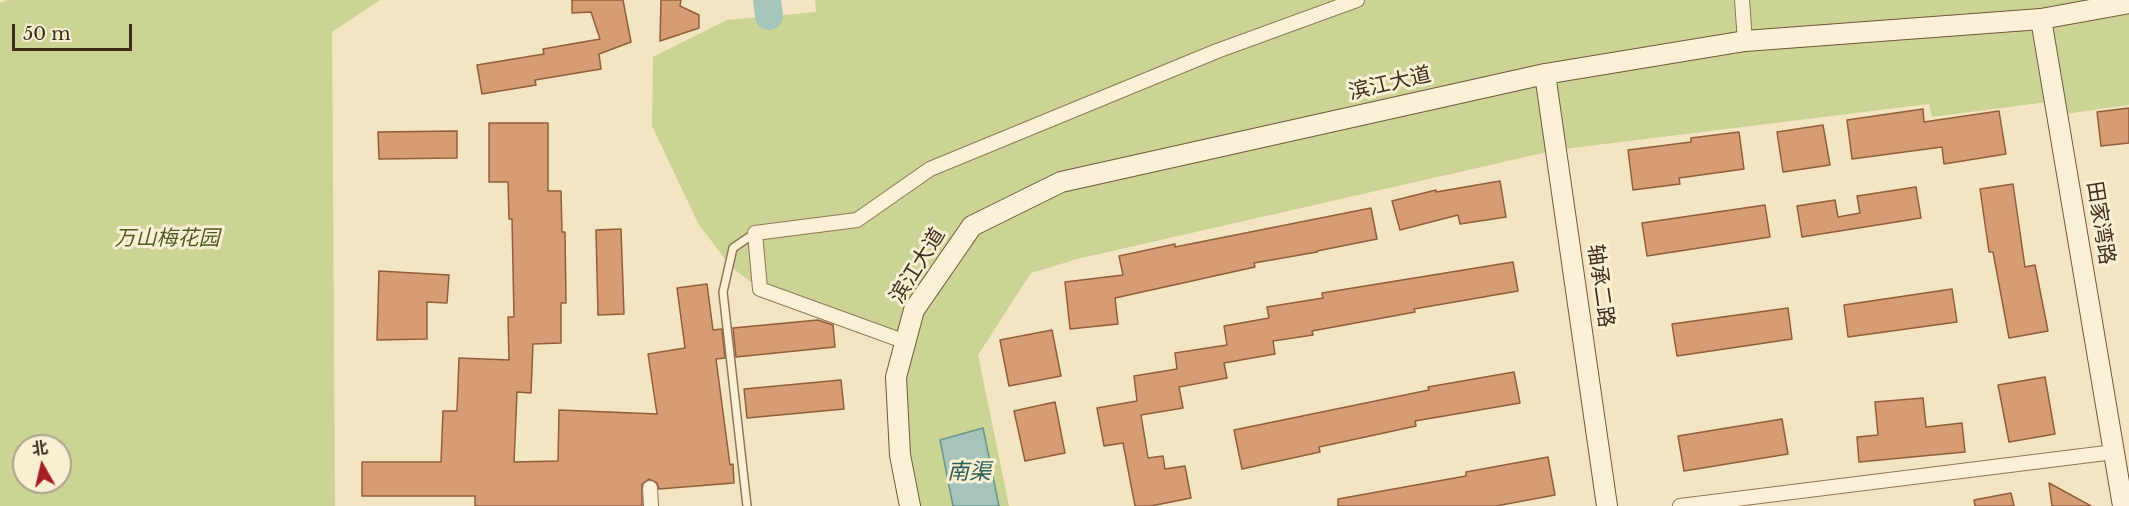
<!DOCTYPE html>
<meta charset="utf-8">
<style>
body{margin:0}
#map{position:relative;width:2129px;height:506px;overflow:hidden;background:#f3e5c2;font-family:"Libre Baskerville","Noto Sans SC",serif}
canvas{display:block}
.north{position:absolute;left:12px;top:434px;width:60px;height:60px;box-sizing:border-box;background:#f9efd3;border:2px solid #aea18a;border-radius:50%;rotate:352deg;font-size:16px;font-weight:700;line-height:24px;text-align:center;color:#3e2d1d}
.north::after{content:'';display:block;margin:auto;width:21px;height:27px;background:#a61f20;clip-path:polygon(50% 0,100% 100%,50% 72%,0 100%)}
.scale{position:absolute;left:12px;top:24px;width:120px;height:27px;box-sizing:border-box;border:3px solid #3e2d1d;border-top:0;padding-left:8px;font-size:18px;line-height:21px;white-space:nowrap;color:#3e2d1d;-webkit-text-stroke:4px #f9efd3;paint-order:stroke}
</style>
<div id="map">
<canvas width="2129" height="506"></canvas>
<div class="north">北</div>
<div class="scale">50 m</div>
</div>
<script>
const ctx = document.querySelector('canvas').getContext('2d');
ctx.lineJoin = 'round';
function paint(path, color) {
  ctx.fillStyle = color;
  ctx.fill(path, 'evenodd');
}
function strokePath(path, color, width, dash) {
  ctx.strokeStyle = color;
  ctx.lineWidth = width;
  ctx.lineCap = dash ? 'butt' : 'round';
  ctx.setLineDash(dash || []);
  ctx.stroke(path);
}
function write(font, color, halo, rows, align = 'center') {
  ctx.font = font + ' "Libre Baskerville","Noto Sans SC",serif';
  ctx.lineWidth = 6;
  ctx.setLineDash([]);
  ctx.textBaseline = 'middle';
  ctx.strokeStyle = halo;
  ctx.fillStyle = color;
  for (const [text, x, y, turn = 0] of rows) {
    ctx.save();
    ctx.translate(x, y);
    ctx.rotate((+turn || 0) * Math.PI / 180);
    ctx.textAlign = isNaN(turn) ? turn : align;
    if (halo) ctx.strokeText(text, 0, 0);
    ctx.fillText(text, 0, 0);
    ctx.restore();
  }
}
paint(new Path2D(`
 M8 0H380L332 32 335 506H0V3ZM24 446H60V482H24Z
 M815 0H2129V105L2058 115 2055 101 1932 117 1929 104 1556 150 1077 259 1031 273 978 355 1009 506H910L900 455 906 342 760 289 730 266 698 223 652 126 653 57 727 20 816 12Z`), '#cbd395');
const water = new Path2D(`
 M983 428 999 506H953L940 440Z`);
paint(water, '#a5c5bc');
strokePath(water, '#6a958b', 1.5);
strokePath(new Path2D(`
 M767 0 769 16`), '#a5c5bc', 28);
const building = new Path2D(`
 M572 0H623L631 42 599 54 601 69 535 80 536 85 482 94 477 65 544 54 543 49 600 39 591 12 572 13Z
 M661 0H681L680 6 699 15V28L660 41Z
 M2129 108V143L2101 146 2097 112Z
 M1923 109 1924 122 1999 111 2006 154 1944 164 1942 147 1852 159 1847 120Z
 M489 123H548V191H561L562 232H565L566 303H561V343L533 344 531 393 517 392 514 462 558 461 559 410 657 414 648 354 685 348 677 288 707 284 713 330 722 329 725 358 716 359 730 465 733 464 734 483 659 489 657 483 649 479 642 484V506H475V496H362V462H441L443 411H457L459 358 509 360 508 317H514L512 219H509L508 182H489Z
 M1823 125 1830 165 1783 172 1777 132Z
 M457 131V158L379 159 378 132Z
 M1739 132 1744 169 1679 178 1680 184 1633 190 1628 150 1691 142V138Z
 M1500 181 1506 217 1460 224 1458 215 1400 230 1392 201 1436 190V192Z
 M2013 184 2025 267 2035 265 2048 331 2009 338 1993 252H1989L1980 189Z
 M1916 187 1921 218 1802 237 1797 206 1835 200 1838 217 1860 213 1857 196Z
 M1765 205 1770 237 1647 256 1642 223Z
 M1371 208 1377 239 1317 251V252L1254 263 1255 267 1115 298 1118 324 1070 329 1065 282 1123 275 1119 256 1175 244V247Z
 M621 229 624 314 598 315 596 230Z
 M1513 262 1518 291 1414 309 1415 312 1312 331 1313 335 1273 341 1275 354 1224 363 1227 378 1179 387 1183 408 1141 415 1148 458 1163 456 1165 469 1185 466 1191 498 1151 506H1135L1123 443 1104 446 1097 408 1137 401 1134 376 1177 369 1175 353 1227 345 1224 326 1269 318 1267 307 1323 298 1322 293Z
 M379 271 449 275 447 303 427 302V339L377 340Z
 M1952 289 1957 322 1848 337 1844 305Z
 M1788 308 1792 339 1677 356 1672 324Z
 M818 320 833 325 835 347 736 357 733 328Z
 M1052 330 1061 376 1009 386 1000 340Z
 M1514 372 1520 403 1415 421 1416 426 1319 447 1320 452 1242 469 1234 430 1429 390 1428 387Z
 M2045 377 2055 434 2009 442 1998 385Z
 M841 380 844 409 747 418 744 389Z
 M1923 398 1926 427 1962 423 1965 452 1859 462 1857 437 1878 435 1875 402Z
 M1055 402 1065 453 1025 461 1014 411Z
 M1782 419 1788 454 1684 471 1678 436Z
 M1548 457 1555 495 1496 506H1338V499L1466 476V472Z
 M2049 483 2091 506H2052Z
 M2011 493 2014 506H1975L1974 500Z`);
paint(building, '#d69d74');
strokePath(building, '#925d3a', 1.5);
const lane = new Path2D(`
 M747 506 723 292 733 248 755 233`);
const street = new Path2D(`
 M1742 0 1745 41
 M906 342 760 289 755 233 857 220 930 169 1217 51 1357 0
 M650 488 651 506
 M1680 506 2114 452`);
const secondary = new Path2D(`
 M2041 19 2123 506
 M1545 74 1607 506
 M910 506 900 455 896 377 914 310 972 226 1061 182 1545 74 1745 41 2041 19 2129 3`);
strokePath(lane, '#907557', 10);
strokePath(street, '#907557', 16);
strokePath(secondary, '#71563a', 22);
strokePath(lane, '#fcf1d7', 7);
strokePath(street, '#fcf1d7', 14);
strokePath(secondary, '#fcf1d7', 20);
write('21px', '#3e2d1d', '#f9efd3', [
 ["滨江大道",1390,84,-13],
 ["田家湾路",2100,223,81],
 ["滨江大道",918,266,-58],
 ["轴承二路",1600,286,82]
]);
write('italic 21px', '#4d5d21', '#f9efd3', [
 ["万山梅花园",167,239]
]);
write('italic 22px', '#2a5f5c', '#f9efd3', [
 ["南渠",969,473]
]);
</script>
